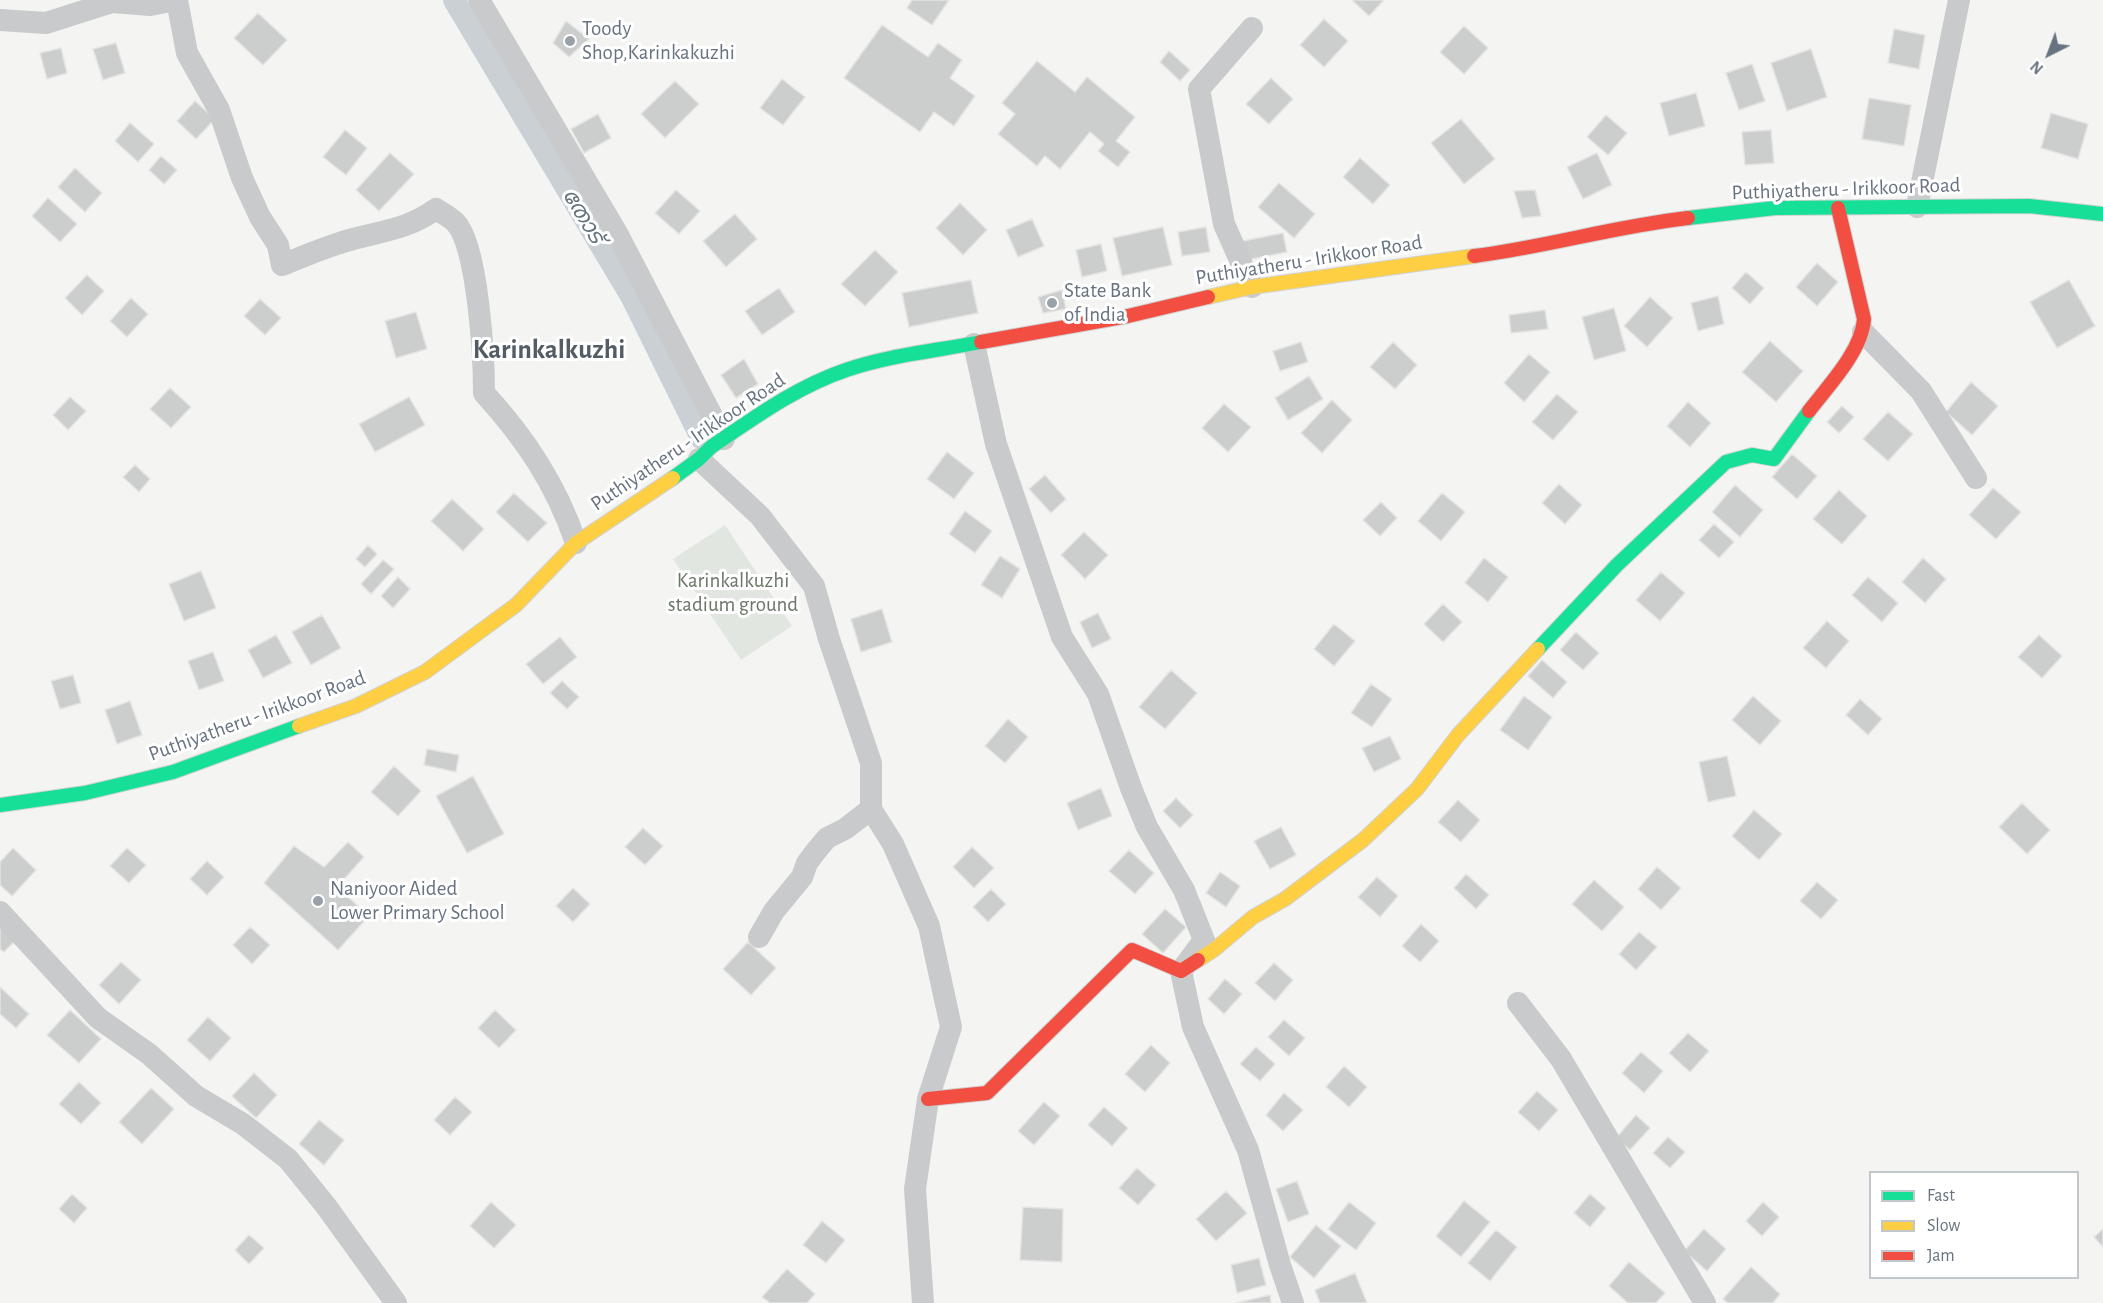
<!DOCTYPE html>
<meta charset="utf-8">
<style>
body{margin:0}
#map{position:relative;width:2103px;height:1303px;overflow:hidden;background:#f4f4f3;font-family:"Alegreya Sans",sans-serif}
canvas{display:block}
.legend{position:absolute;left:1869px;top:1171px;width:210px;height:108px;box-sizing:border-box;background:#fff;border:2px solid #c2c7cc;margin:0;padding:8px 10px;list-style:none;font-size:18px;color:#677380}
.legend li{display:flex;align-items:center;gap:12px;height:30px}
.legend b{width:30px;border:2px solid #c2c7cc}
.north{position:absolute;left:2019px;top:24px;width:60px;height:60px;-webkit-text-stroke:4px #fff;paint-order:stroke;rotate:222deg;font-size:16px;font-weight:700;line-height:24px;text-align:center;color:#677380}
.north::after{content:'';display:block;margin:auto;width:21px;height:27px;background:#677380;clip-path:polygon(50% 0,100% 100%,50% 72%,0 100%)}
</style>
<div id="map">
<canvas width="2103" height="1303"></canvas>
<ul class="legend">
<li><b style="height:8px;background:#16e098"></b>Fast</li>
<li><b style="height:8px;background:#ffcf43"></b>Slow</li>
<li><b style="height:8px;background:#f24e42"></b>Jam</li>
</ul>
<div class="north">N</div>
</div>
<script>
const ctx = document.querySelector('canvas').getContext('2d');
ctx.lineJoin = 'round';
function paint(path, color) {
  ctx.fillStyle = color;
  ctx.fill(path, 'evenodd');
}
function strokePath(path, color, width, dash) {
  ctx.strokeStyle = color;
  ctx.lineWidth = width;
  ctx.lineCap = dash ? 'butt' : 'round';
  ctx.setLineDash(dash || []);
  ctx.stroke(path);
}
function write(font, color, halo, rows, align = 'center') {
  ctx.font = font + ' "Alegreya Sans","Noto Sans Malayalam",sans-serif';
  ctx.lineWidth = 6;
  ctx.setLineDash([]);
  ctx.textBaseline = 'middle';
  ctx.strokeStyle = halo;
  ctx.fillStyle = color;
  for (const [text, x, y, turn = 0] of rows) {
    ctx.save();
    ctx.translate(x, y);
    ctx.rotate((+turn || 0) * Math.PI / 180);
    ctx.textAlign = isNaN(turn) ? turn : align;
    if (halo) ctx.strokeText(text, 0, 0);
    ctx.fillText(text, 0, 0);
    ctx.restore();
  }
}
paint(new Path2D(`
 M725 525 792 626 741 660 673 559Z`), '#e2e6e1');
strokePath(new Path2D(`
 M454 0 631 296 701 438`), '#cad0d4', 22);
const building = new Path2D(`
 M912 0H949L932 25 907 8Z
 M1352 0H1384L1369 16Z
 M258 13 287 40 263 65 234 38Z
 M1324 19 1348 41 1324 67 1300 45Z
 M566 21 589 39 569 57 553 43Z
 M882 25 928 57 938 43 962 60 950 78 975 96 954 126 934 112 920 132 844 78Z
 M1464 26 1488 48 1464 74 1440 52Z
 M1894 29 1925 35 1919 69 1888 63Z
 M116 43 125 73 103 80 93 49Z
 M61 48 67 73 47 79 40 53Z
 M1811 49 1827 97 1787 111 1771 63Z
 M1169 51 1190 70 1180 81 1160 62Z
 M1037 61 1075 92 1087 77 1135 117 1116 141 1130 152 1118 167 1098 151 1104 144 1090 132 1060 169 1045 156 1037 166 998 134 1015 114 1002 103Z
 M1752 64 1765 101 1739 110 1726 73Z
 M1271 78 1293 99 1269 124 1246 104Z
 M782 79 805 97 783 125 760 108Z
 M675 81 699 104 665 138 641 114Z
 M1696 93 1705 126 1669 136 1660 103Z
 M1869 98 1911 105 1904 146 1862 139Z
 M195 101 215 119 196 139 177 121Z
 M2051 113 2088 124 2078 159 2041 148Z
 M598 114 611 138 584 153 571 129Z
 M1606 115 1627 133 1608 155 1587 137Z
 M1461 119 1495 159 1464 184 1431 143Z
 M130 123 154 144 138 162 115 141Z
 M345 130 367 148 346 175 323 157Z
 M1771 130 1774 163 1745 165 1742 132Z
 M390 153 414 174 379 211 356 190Z
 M1597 153 1612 185 1583 199 1567 167Z
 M161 156 177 170 164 184 149 170Z
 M1360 158 1390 185 1373 204 1343 177Z
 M75 168 102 193 85 212 58 187Z
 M1279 183 1315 214 1294 238 1258 207Z
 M676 190 700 211 679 234 655 213Z
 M1535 190 1541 216 1522 218 1514 191Z
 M48 198 77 224 60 242 32 216Z
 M960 203 987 230 963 255 936 228Z
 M735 214 757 239 726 267 703 241Z
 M1032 219 1044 246 1018 257 1006 230Z
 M1163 227 1172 265 1122 276 1113 238Z
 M1206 227 1210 252 1182 256 1178 232Z
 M1283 233 1287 252 1247 260 1243 241Z
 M1101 244 1107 271 1082 277 1076 250Z
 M875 250 898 272 865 306 841 284Z
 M1817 263 1838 282 1817 306 1796 287Z
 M1746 272 1764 288 1750 304 1732 288Z
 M87 275 104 291 82 315 65 298Z
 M971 280 978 313 909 327 902 293Z
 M2069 280 2095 326 2057 348 2030 302Z
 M779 288 795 312 762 335 745 311Z
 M1062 290 1066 309 1043 313 1038 297Z
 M1718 296 1724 324 1698 331 1691 303Z
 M1650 297 1673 318 1647 347 1624 326Z
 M131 298 148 314 127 337 110 321Z
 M260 299 281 318 265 335 244 316Z
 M1614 308 1626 351 1594 360 1582 317Z
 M1545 310 1548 329 1511 333 1509 315Z
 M416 312 427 349 396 358 385 321Z
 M1770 341 1803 371 1776 402 1742 372Z
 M1301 342 1308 362 1280 371 1273 351Z
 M1393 342 1417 365 1395 389 1370 367Z
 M1529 354 1550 372 1524 402 1504 383Z
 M744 359 758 384 736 398 721 375Z
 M1309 376 1323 399 1288 420 1275 398Z
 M1971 382 1998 406 1972 435 1946 412Z
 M170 388 191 407 171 428 150 409Z
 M1557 394 1578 412 1553 440 1532 422Z
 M70 397 86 411 68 430 53 415Z
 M409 397 425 425 375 452 359 424Z
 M1332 400 1352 420 1322 453 1301 433Z
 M1688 402 1711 423 1690 447 1667 426Z
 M1224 404 1251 427 1228 452 1202 428Z
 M1842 406 1854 417 1839 433 1827 422Z
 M1888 412 1913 434 1888 461 1863 439Z
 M947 452 974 473 954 499 927 479Z
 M1792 454 1817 476 1797 499 1772 477Z
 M135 465 150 479 139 492 123 477Z
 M1045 475 1066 499 1051 513 1029 489Z
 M1559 484 1582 505 1565 524 1542 503Z
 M1735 485 1763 510 1740 537 1712 512Z
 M1993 488 2021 512 1996 539 1969 515Z
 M1839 490 1867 516 1842 544 1813 519Z
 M514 493 547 523 528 542 496 512Z
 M1442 493 1465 512 1441 541 1418 521Z
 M452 499 484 529 463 551 431 521Z
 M1381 502 1397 518 1380 536 1363 520Z
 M965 511 992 531 975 553 949 534Z
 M1714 524 1734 542 1719 558 1699 540Z
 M1084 532 1108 555 1085 579 1061 555Z
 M368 545 377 554 365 567 356 559Z
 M1000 556 1020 569 1002 598 981 585Z
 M1484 558 1508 577 1488 602 1465 583Z
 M1923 558 1946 579 1925 603 1902 582Z
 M383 560 394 569 371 594 361 584Z
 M201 571 216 608 184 621 169 584Z
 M1661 572 1685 593 1660 621 1636 600Z
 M398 577 410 589 393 608 381 596Z
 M1868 577 1898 603 1882 622 1852 595Z
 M1443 604 1462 622 1443 642 1424 624Z
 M882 609 892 642 861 652 851 619Z
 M1098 613 1111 639 1092 648 1080 622Z
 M322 615 341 648 311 665 292 632Z
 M1827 621 1849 641 1826 668 1803 648Z
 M1334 624 1355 641 1334 666 1314 649Z
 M1576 632 1599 653 1583 670 1560 650Z
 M276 635 292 663 263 678 248 650Z
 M2039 635 2062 656 2042 678 2018 657Z
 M560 637 577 657 543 684 526 664Z
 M213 652 224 681 199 690 188 661Z
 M1542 660 1567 682 1553 698 1528 676Z
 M1171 670 1197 693 1165 729 1139 707Z
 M73 675 81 703 60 709 51 681Z
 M562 681 579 697 567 709 550 693Z
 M1371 684 1392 699 1372 727 1351 713Z
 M1524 696 1552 717 1528 750 1500 730Z
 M1753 696 1781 721 1760 745 1732 720Z
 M1860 699 1882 719 1868 735 1846 715Z
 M130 701 142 735 117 744 105 710Z
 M1008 719 1028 737 1005 763 985 746Z
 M1390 736 1401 759 1374 772 1362 748Z
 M427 749 459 755 456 772 424 765Z
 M1727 756 1736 796 1708 802 1699 762Z
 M394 766 421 791 398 816 371 792Z
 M473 776 504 834 467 853 436 796Z
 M1101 788 1112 816 1078 830 1067 803Z
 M1176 798 1193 815 1180 828 1163 811Z
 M1458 800 1480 820 1461 842 1438 822Z
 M2022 803 2050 830 2027 854 1999 827Z
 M1754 810 1782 834 1759 860 1732 836Z
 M1281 827 1296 855 1270 869 1254 841Z
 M643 828 663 846 645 865 625 847Z
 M348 842 364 857 337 887 369 916 338 950 264 883 294 846 324 867Z
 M972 847 994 868 974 888 953 867Z
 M13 848 36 870 12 896 0 885V862Z
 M127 848 146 865 129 883 110 866Z
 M1129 850 1154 873 1135 894 1109 871Z
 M207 861 224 877 207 895 190 879Z
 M1657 867 1681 888 1661 910 1638 889Z
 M1220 872 1240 886 1226 907 1206 893Z
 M1466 874 1489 895 1476 909 1454 888Z
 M1377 877 1398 896 1380 917 1358 897Z
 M1594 880 1624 907 1602 931 1572 904Z
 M1817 882 1838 900 1821 919 1800 901Z
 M573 888 590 904 573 922 556 906Z
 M991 889 1006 904 988 922 973 907Z
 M1165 909 1186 927 1163 953 1142 934Z
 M1421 924 1439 941 1420 962 1402 946Z
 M0 925 16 940 4 952 0 949Z
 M250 927 270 945 252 964 233 945Z
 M1639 932 1657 947 1636 970 1619 954Z
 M748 942 776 968 751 995 723 969Z
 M121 962 141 980 119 1004 99 985Z
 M1274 963 1293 980 1275 1001 1255 983Z
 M1225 979 1242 994 1224 1014 1208 999Z
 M0 987 29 1014 16 1028 0 1014Z
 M70 1010 101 1039 79 1063 47 1035Z
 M495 1010 516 1030 499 1048 478 1028Z
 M208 1017 231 1038 210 1061 187 1040Z
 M1284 1020 1305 1038 1289 1056 1268 1037Z
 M1688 1033 1709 1051 1690 1072 1669 1053Z
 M1151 1045 1170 1063 1145 1092 1125 1074Z
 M1256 1047 1275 1064 1260 1081 1240 1064Z
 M1641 1052 1663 1071 1644 1093 1622 1073Z
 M1344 1066 1367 1087 1349 1107 1326 1087Z
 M254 1073 277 1095 256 1118 232 1096Z
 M79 1082 101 1103 81 1124 59 1104Z
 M151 1088 174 1109 142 1144 119 1122Z
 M1537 1091 1558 1110 1539 1131 1518 1112Z
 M1284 1093 1303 1110 1283 1131 1266 1115Z
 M455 1097 472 1112 450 1135 434 1120Z
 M1044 1102 1060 1116 1034 1145 1018 1131Z
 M1104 1107 1128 1128 1112 1146 1088 1125Z
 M1636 1115 1650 1128 1630 1150 1616 1138Z
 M319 1120 344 1140 324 1165 299 1144Z
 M1668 1137 1685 1152 1670 1168 1653 1153Z
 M1137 1168 1156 1185 1138 1205 1119 1188Z
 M1297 1181 1309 1214 1288 1222 1276 1189Z
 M1226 1191 1247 1213 1216 1241 1196 1219Z
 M72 1194 87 1208 74 1223 59 1209Z
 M1590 1194 1606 1208 1590 1227 1574 1213Z
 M1464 1201 1490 1222 1461 1257 1436 1236Z
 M491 1202 516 1225 494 1248 470 1226Z
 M1349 1202 1376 1223 1356 1250 1328 1229Z
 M1763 1202 1779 1217 1762 1236 1746 1221Z
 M1023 1207 1063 1209 1062 1262 1020 1260Z
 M822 1221 845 1240 826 1263 803 1245Z
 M1316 1225 1341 1246 1314 1278 1290 1257Z
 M1704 1229 1726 1249 1707 1271 1684 1251Z
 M2103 1229V1247L2094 1237Z
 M1496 1230 1517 1247 1490 1281 1468 1263Z
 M249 1235 264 1248 249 1264 235 1250Z
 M1259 1258 1266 1285 1237 1293 1231 1265Z
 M1629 1262 1665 1293 1656 1303H1628L1609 1286Z
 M1751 1267 1780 1294 1773 1303H1728L1723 1299Z
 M787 1269 815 1294 807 1303H770L762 1297Z
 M1355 1273 1367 1303H1320L1315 1290Z
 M1270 1295 1271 1303H1236Z`);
paint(building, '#cccdcd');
strokePath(building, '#e4e4e3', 1.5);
const fast = new Path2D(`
 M1688 218 1775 208 2029 206 2103 214
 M673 478 699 459 711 447C754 418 796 387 846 370 889 355 936 351 981 342
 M1538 649 1617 565 1726 462 1752 455 1774 459 1809 411
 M0 805 85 793 173 772 299 726`);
const slow = new Path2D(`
 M1208 297 1252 287 1474 256
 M299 726 356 706 425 672 516 605 576 543 673 478
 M1198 960 1215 949 1253 917 1285 899 1363 840 1417 789 1458 735 1538 649`);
const jam = new Path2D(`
 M1474 256C1546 247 1616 226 1688 218
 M981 342 1128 316 1208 297
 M1809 411C1828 386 1862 351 1864 319L1838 208
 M928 1099 987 1093 1132 950 1181 971 1198 960`);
strokePath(fast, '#d1d2d2', 16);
strokePath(slow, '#d1d2d2', 16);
strokePath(jam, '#d1d2d2', 16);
strokePath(new Path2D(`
 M177 0 187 53 219 110 242 178 260 217 278 245 282 265C307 255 332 244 357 238 388 230 409 228 436 209 442 213 450 217 455 222 478 244 484 359 484 393 525 438 556 484 576 543
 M479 0 617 233 724 439
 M0 20 46 23 112 2 150 5 176 0
 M1252 28 1199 89 1224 224 1252 287
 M1917 207 1959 0
 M1863 332 1921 391 1976 478
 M974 344 996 444 1062 637 1098 694 1131 788 1147 827 1184 890 1204 940 1181 971 1193 1027 1248 1150 1280 1265 1293 1303
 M699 459 760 516 814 586 829 639 871 763V809L893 844 929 926 951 1027 928 1099 915 1189 923 1303
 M0 912 98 1018 149 1054 196 1096 243 1124 288 1159 326 1206 396 1303
 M759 937 774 911 802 877 807 863 816 851 827 838 845 829 871 809
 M1518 1003 1561 1059 1705 1303`), '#c9cacb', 22);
strokePath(fast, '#16e098', 14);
strokePath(slow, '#ffcf43', 14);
strokePath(jam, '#f24e42', 14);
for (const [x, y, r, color] of [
 [570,41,6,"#98a0a8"],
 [1052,303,6,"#98a0a8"],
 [318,901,6,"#98a0a8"]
]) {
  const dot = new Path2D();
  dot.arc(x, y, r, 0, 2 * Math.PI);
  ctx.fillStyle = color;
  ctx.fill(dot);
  strokePath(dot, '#fff', 2);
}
write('21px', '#677380', '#fff', [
 ["Toody",582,29],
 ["Shop,Karinkakuzhi",582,53],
 ["State Bank",1064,291],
 ["of India",1064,315],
 ["Naniyoor Aided",330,889],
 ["Lower Primary School",330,913]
], 'left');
write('21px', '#677380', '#fff', [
 ["Puthiyatheru - Irikkoor Road",1846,189,-2],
 ["Puthiyatheru - Irikkoor Road",1309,260,-9],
 ["Puthiyatheru - Irikkoor Road",688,442,-34],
 ["Puthiyatheru - Irikkoor Road",257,716,-20]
]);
write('21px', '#687865', '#fff', [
 ["Karinkalkuzhi",733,581],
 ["stadium ground",733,605]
]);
write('italic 22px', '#63747d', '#fff', [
 ["തോട്",583,216,59]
]);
write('bold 27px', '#545d66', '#fff', [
 ["Karinkalkuzhi",549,350]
]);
</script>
